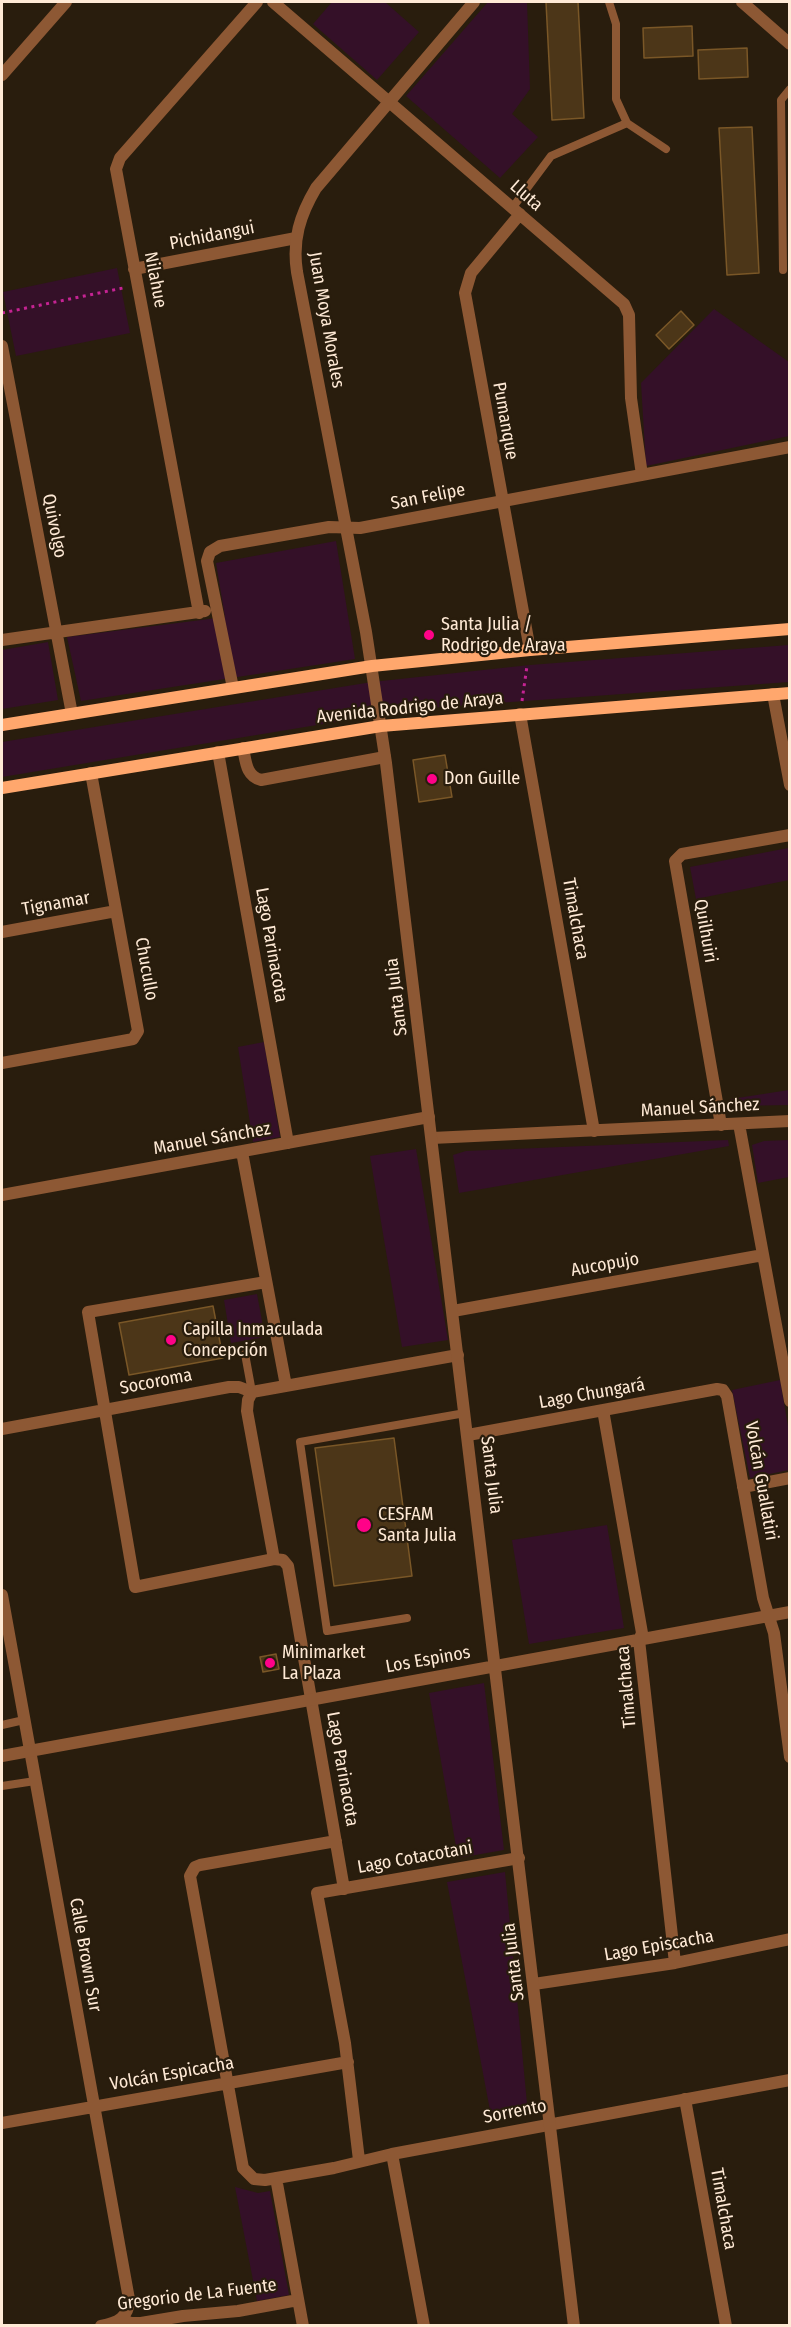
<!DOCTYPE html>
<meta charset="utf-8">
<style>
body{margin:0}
#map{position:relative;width:791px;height:2327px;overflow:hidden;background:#291d0d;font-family:"Fira Sans Condensed",sans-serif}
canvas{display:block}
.frame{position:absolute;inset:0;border:3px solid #ffead6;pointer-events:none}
</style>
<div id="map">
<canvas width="791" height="2327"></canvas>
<div class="frame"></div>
</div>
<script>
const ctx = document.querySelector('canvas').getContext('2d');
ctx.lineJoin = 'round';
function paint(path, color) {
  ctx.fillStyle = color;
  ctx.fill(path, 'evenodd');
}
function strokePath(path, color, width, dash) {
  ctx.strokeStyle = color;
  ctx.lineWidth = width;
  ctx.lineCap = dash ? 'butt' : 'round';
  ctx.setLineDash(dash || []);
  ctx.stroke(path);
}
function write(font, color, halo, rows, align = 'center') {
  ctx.font = font + ' "Fira Sans Condensed",sans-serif';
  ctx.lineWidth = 4.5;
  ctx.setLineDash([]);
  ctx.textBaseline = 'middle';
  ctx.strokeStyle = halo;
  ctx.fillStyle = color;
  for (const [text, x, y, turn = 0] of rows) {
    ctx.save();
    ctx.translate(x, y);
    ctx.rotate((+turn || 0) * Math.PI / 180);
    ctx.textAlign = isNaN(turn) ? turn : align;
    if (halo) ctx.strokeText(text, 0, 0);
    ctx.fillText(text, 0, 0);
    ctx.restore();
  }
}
paint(new Path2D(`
 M332 2H385L419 32 377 80 313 24Z
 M488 2H527L530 89 512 114 538 137 500 178 406 96Z
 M117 268 130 333 16 356 3 292Z
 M714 309 789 362V436L646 466 641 383Z
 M336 541 355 659 81 701 67 637 225 617 216 563Z
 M48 642 58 700 2 709V650Z
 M789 645V682L414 709 2 777V742L372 682 530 665Z
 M788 848 789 880 696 899 690 867Z
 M264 1042 280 1137 253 1142 238 1047Z
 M789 1090V1105L733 1106 731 1099Z
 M728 1140 729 1146 459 1193 453 1155 466 1151Z
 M789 1140V1177L758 1183 752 1145 764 1141Z
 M416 1149 448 1340 402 1347 370 1156Z
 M257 1294 265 1337 231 1343 224 1300Z
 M780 1380 789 1432V1470L750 1478 732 1390Z
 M607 1525 624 1628 529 1644 512 1540Z
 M484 1683 504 1850 458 1858 429 1693Z
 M505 1872 528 2114 492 2121 447 1882Z
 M235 2187 258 2193 270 2191 289 2295 257 2301Z`), '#341028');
const building = new Path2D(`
 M546 2H578L584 118 552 120Z
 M692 26 693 56 644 58 643 28Z
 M747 48 748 77 699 79 698 50Z
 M752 127 759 273 727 275 719 128Z
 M681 311 694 325 669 349 656 335Z
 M445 755 452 797 419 802 413 760Z
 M213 1306 223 1358 129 1375 119 1323Z
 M394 1438 412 1576 334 1586 315 1448Z
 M276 1654 279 1669 263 1672 260 1657Z`);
paint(building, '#4c3618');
strokePath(building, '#7a5727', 1.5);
strokePath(new Path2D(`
 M2 313 123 288
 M522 701 527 666`), '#c52393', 3, [3, 4.5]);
strokePath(new Path2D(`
 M609 2 616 24V99L627 123 666 149
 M513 207 551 156 627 123
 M783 270 781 100 790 89
 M245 1354 252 1392
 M407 1618 327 1631 300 1442 465 1413
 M2 1725 24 1720
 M2 1786 35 1781`), '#8d5834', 8);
strokePath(new Path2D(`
 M273 2 624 304 629 315 631 398 642 475
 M2 75 66 2
 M520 214 471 273 465 293 530 650
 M134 269 296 238
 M2 346 72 714
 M199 613 116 169 120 158 257 2
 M2 640 205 611
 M233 688 207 561 210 552 220 546 329 527 360 528 790 447
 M773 694 790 785
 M520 714 594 1131
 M243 748C246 762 246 776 261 780L385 757
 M218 752 288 1143
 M2 932 116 911
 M2 1063 128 1040 133 1039 138 1031 91 773
 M739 1124 790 1401
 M721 1125 675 861 682 854 790 835
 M432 1138 790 1121
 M242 1152 286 1386
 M2 1195 429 1117
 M266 1282 88 1312 135 1587 274 1559 283 1560 288 1566 344 1889
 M453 1311 763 1255
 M252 1392 248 1400 247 1411 274 1559
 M603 1410 642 1633 639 1640 675 1963
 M2 1429 229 1387H239L252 1392 458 1355
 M468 1435 717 1389 723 1390 727 1396 763 1598 774 1633 790 1757
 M743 1487 790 1478
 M2 1595 129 2299C129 2318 117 2323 101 2326
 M496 1666 790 1612
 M336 1841 200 1865 195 1867 190 1876 243 2168 254 2179 265 2180 334 2168 392 2154 790 2080
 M534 1984 675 1963 790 1939
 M685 2099 726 2326
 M2 2123 348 2062
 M392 2154 424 2326
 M359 2160 345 2043 317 1893 519 1858
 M276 2178 303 2326
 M121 2319 131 2323H141L183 2316 238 2311 298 2300`), '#8d5834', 12);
strokePath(new Path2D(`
 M474 2 316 188C300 215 292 240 297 272L366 632 386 763 574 2326
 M742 2 790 44
 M2 1756 496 1666`), '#8d5834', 12);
strokePath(new Path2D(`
 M2 725 372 666 530 650 790 629
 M2 788 381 726 790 693`), '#ffa76d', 12);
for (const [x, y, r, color] of [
 [429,635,6,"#ff0288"],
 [432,779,6,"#ff0288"],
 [171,1340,6,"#ff0288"],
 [364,1525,8,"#ff0288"],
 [270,1663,6,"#ff0288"]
]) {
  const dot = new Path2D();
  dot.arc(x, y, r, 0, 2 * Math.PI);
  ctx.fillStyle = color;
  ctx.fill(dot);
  strokePath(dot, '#291d0d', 2);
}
write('18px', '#ffead6', '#291d0d', [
 ["Lluta",526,196,41],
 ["Pichidangui",212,236,-11],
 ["Nilahue",155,280,79],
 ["Juan Moya Morales",326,320,80],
 ["Pumanque",505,421,80],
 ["San Felipe",428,497,-11],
 ["Quivolgo",54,526,79],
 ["Avenida Rodrigo de Araya",410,708,-6],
 ["Tignamar",56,904,-10],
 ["Timalchaca",575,919,80],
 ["Quilhuiri",705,931,80],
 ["Lago Parinacota",271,945,80],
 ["Chucullo",146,969,80],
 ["Santa Julia",397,997,-97],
 ["Manuel Sánchez",700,1108,-3],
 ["Manuel Sánchez",212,1139,-10],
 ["Aucopujo",605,1265,-10],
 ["Socoroma",156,1382,-11],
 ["Lago Chungará",592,1394,-10],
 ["Santa Julia",491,1475,83],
 ["Volcán Guallatiri",761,1481,80],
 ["Los Espinos",428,1660,-10],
 ["Timalchaca",627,1687,-95],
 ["Lago Parinacota",342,1769,80],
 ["Lago Cotacotani",415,1858,-10],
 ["Lago Episcacha",659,1946,-10],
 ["Calle Brown Sur",85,1955,80],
 ["Santa Julia",514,1962,-97],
 ["Volcán Espicacha",172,2074,-10],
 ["Sorrento",515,2112,-11],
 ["Timalchaca",723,2209,80],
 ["Gregorio de La Fuente",197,2295,-7]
]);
write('18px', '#ffead6', '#291d0d', [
 ["Santa Julia /",441,625],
 ["Rodrigo de Araya",441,646],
 ["Don Guille",444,779],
 ["Capilla Inmaculada",183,1330],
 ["Concepción",183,1351],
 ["CESFAM",378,1515],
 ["Santa Julia",378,1536],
 ["Minimarket",282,1653],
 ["La Plaza",282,1674]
], 'left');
</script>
